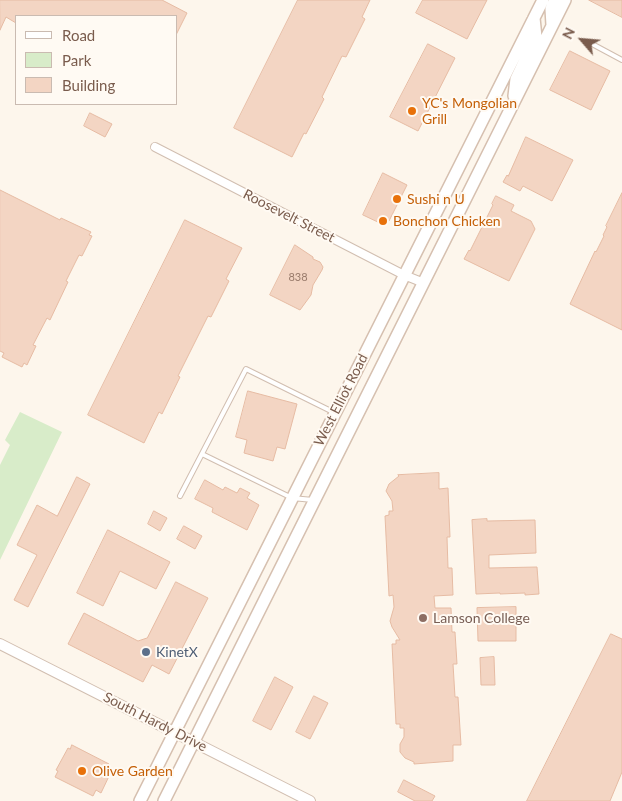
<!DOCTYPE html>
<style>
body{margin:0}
#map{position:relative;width:622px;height:801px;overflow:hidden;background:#fdf6ec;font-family:Lato,sans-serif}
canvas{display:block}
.legend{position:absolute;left:15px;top:15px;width:162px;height:90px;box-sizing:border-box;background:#fffaf3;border:1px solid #cabbb1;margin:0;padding:6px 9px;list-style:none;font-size:15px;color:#7a5c4d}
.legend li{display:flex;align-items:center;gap:10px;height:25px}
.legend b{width:25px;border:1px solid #cabbb1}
.north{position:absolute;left:557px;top:15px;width:50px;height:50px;-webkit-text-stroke:4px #fffaf3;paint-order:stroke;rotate:297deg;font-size:14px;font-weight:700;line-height:20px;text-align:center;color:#7a5c4d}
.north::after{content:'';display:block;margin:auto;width:18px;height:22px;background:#7a5c4d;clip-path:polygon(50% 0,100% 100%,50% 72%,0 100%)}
</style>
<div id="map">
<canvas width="622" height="801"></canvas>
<ul class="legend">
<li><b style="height:6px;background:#fff"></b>Road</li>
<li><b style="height:14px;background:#d8ecc9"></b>Park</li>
<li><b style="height:14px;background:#f3d5c3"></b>Building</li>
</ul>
<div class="north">N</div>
</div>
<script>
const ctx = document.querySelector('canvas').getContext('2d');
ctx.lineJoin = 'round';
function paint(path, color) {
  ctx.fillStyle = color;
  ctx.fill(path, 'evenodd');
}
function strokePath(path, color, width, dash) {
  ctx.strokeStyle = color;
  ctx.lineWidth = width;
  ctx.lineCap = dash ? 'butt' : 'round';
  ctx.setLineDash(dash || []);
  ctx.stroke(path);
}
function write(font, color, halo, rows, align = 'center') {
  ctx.font = font + ' Lato,sans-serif';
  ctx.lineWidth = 4;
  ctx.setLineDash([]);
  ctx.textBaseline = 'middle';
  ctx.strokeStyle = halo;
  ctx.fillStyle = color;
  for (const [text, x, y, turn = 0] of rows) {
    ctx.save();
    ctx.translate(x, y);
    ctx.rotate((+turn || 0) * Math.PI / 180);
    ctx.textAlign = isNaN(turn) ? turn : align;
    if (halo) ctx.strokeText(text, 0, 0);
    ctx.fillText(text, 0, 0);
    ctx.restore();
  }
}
paint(new Path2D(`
 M20 412 62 432 0 560V465L10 445 5 440Z`), '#d8ecc9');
const building = new Path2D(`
 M0 0H162L187 13 176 35V16H16V23L6 17 0 30Z
 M298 0H370L362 17 365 19 346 57 342 56 322 97 324 99 306 134 304 133 292 157 234 128Z
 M423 0H487L467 39 416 13Z
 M589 0H622V17Z
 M428 44 455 58 418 131 390 117Z
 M570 51 610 71 591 110 550 90Z
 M90 113 112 124 105 137 84 126Z
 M526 137 573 160 552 201 523 186 520 191 503 182 507 175 508 176Z
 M383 173 407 185 389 221 382 224 363 215Z
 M0 190 60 220 61 218 91 232 89 235 92 236 82 256 79 255 66 281 68 282 50 320 47 318 33 345 36 346 27 365 24 363 22 367 2 357 4 353 0 351Z
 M622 193V330L570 304 595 251 596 252 604 236 603 235 607 227 606 226Z
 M496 196 514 205 511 211 531 221 535 229 509 281 464 259 469 250 470 251 493 205 492 204Z
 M185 220 242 248 226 279 229 281 211 317 208 316 178 376 180 377 162 414 159 412 144 443 88 415Z
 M295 245 313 257V259L320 262 323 267 322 270 313 285 311 295 300 310 270 295Z
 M248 391 297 404 285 449 277 447 273 461 244 453 247 440 236 437Z
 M439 473V489L448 488 450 537H447L448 568H452L453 595 434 596 435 608H451L452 632H455L457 664H453L455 697H458L461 745H453V761L414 764V762L405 758 400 752V744L404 737V728H400V724H396L392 644H396V640H400L392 627 390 621 394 607 393 595 389 596 385 516 389 515V511H393L392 501 386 491 389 484 399 476 398 475Z
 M77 477 90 484 28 607 14 600 37 555 17 545 37 505 57 516Z
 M205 480 223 490 225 487 237 493 240 488 250 493 247 498 259 505 247 530 212 512 213 508 195 499Z
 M154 511 167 518 160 531 148 524Z
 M487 519V521L535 520 536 553 489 555V568L537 567 539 594 525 595V593L500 594V593L476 594 472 520Z
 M184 526 202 536 195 549 177 539Z
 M108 530 170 562 156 589 120 571 103 606 77 593Z
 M176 582 208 598 169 674 152 665 143 682 68 644 84 613 138 641 147 638Z
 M516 607V641H478L477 608Z
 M611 634 622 639V772L610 801H527Z
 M494 657 495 685H481L480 658Z
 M275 677 293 687 271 730 253 721Z
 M314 696 328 703 310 739 296 732Z
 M72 745 109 764 106 770 111 772 101 793 96 790 93 796 55 777 58 771 56 770 68 748 70 749Z
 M404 780 435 796 432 801H415L398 792Z`);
paint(building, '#f3d5c3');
strokePath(building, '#e6bba3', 1);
const service = new Path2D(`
 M594 45 622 60
 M202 454 292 498 313 500
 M180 496 246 369 333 412`);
const minor = new Path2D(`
 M155 147 404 275 424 283`);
const tertiary = new Path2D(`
 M0 644 310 801`);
const secondary = new Path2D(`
 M552 25 551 9 555 0
 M514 96 516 79 536 37 534 18
 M140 801 543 0
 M164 801 565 0`);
strokePath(service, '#d1beb0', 6);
strokePath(minor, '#d1beb0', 10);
strokePath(tertiary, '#d1beb0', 12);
strokePath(secondary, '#d6c0b0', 14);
strokePath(service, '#fff', 4);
strokePath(minor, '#fff', 8);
strokePath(tertiary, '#fff', 10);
strokePath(secondary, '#fff', 11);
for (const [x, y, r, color] of [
 [412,111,5,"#e8710a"],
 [397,199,5,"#e8710a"],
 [383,221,5,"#e8710a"],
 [423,618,5,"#8d6e63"],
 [146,652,5,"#5c6f8a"],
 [82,771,5,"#e8710a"]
]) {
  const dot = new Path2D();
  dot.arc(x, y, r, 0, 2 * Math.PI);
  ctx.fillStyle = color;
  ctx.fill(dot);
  strokePath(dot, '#fffaf3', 2);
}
write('11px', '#987a6a', null, [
 ["838",298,277]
]);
write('14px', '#c56008', '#fffaf3', [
 ["YC's Mongolian",422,103],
 ["Grill",422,119],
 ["Sushi n U",407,199],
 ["Bonchon Chicken",393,221],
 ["Olive Garden",92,771]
], 'left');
write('14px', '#7a5c4d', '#fffaf3', [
 ["Roosevelt Street",289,216,27],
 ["West Elliot Road",341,400,-63],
 ["South Hardy Drive",155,722,27]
]);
write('14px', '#785e54', '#fffaf3', [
 ["Lamson College",433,618]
], 'left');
write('14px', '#4e5e75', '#fffaf3', [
 ["KinetX",156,652]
], 'left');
</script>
